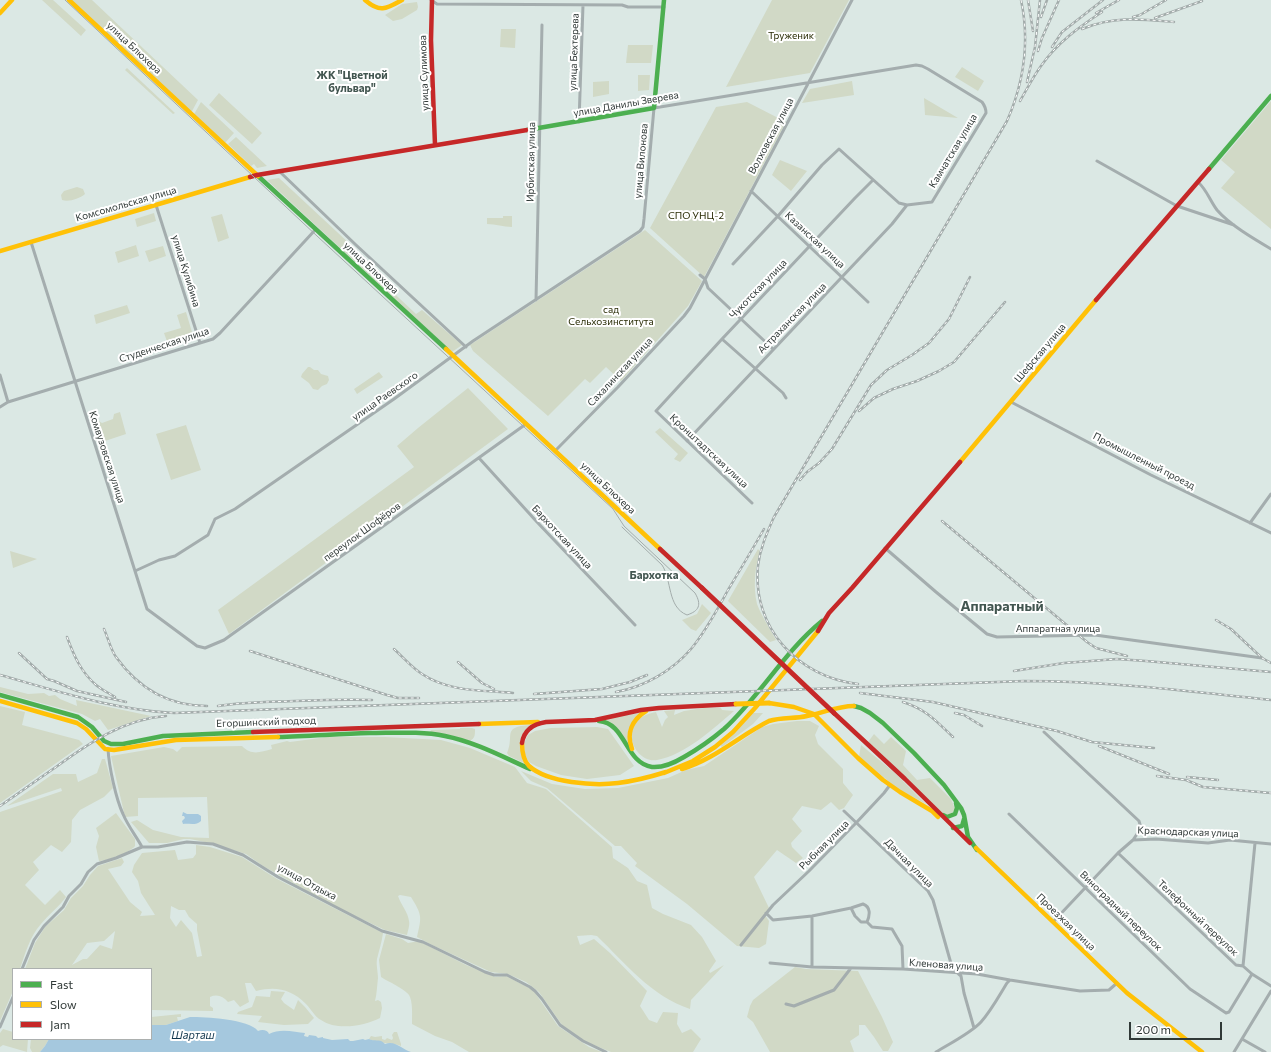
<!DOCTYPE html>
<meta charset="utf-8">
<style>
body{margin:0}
#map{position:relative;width:1271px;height:1052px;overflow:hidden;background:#dbe8e4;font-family:Commissioner,sans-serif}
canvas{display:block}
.legend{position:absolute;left:12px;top:968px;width:140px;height:72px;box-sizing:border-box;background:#fff;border:1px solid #acb0af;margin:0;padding:5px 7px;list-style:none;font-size:12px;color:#303937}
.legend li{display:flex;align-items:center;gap:8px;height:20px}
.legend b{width:20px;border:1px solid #acb0af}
.scale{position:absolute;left:1129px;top:1022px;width:93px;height:18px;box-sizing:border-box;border:2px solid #303937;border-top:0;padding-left:5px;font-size:12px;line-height:14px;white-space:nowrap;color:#303937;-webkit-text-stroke:3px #fff;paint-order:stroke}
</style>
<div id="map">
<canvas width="1271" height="1052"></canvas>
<ul class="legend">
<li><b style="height:5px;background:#4caf50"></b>Fast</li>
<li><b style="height:5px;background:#ffc107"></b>Slow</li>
<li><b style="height:5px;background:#c62828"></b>Jam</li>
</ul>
<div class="scale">200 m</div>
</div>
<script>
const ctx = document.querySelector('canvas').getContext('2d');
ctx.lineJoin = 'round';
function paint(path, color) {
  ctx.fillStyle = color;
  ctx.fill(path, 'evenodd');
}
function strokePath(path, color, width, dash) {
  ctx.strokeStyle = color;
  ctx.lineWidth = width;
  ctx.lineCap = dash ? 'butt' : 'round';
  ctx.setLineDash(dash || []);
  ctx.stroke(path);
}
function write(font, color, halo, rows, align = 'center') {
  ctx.font = font + ' Commissioner,sans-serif';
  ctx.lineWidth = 4;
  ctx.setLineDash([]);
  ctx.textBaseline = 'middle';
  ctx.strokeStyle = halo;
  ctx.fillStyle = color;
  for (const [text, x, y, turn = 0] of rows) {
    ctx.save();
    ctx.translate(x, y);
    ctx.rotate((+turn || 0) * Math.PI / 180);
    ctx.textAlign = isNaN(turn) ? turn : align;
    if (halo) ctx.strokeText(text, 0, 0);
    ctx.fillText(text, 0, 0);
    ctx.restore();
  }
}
paint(new Path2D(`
 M42 0H53L86 30 81 36Z
 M69 0H92L198 100 191 113Z
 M772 0H849L810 73 726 87Z
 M417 2 418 7 417 10 402 19 393 21 385 15 402 4Z
 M501 29H516L515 48 500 47Z
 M628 45H653L651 63H626Z
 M962 67 984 81 978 91 955 77Z
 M127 68 175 113 173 114 125 70Z
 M638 75H650L649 90 638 91Z
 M609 81V94L593 97V82Z
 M852 81 854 95 802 103 810 89Z
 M219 93 262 133 252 144 209 105Z
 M924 98 958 118 925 115Z
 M1271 101V229L1221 188 1235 172 1221 160Z
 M201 102 234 133 224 144 193 116Z
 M747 102 786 122 704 277 650 228 716 107Z
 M236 137 267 166 257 168 254 164 251 166 228 144Z
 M780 160 807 171 791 191 772 175Z
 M279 178 351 245 348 250 416 314 422 310 462 345 452 352 267 180Z
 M77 187 83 189 85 194C79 199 69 202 62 200L61 195 64 191Z
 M154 213 156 221 137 227 135 219Z
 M222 214 229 238 218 242 211 217Z
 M503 216H512V227C503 227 496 224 487 224V218H503Z
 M645 230 702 281 688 306 621 381 606 367 590 383 585 379 548 416 473 351 470 345Z
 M136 245 139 256 118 263 115 252Z
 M163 246 166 256 149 262 145 251Z
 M127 305 130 313 96 324 94 315Z
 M186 312 194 339 169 347 164 333 181 328 177 315Z
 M308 367H310L314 370H318L321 374 328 376 329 380 327 384 322 386 318 390 313 389 309 383 301 377 302 374Z
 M379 372 383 377 357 394 354 389Z
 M468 388 508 429 229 634 218 610 414 467 397 446 418 428Z
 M120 412 126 434 99 443 92 421 97 420 102 423 113 419 114 414Z
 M186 425 201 470 171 480 156 434Z
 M660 428 688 453 680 462 674 459 678 454 655 432Z
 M758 549 760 551C755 567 753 587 757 604 761 615 770 629 776 640L770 642 728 601Z
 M10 551 37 559 13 568Z
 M702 604 711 613 696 631 691 629 682 620 697 614Z
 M0 687 28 694 44 693 49 696 55 695 60 699 77 706 76 700 151 716 108 730 100 719 95 721 82 714 0 692Z
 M0 706 25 712 22 725 79 740 83 744 0 803Z
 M704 708H721L722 710 734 711C713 729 685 755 657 760 633 764 615 719 656 712L662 727 665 720 668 717 664 711 675 710 674 715 684 711Z
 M645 712 633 722 630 746 615 729 601 719Z
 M752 713H763L753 724 722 747 719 744Z
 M797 721H810L819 726 815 735 818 744 843 769V783L853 795 844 808 839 810 831 802 821 810 802 806 792 819 802 831 791 843 792 847 803 858 796 863 777 850 754 877 769 908 765 915 769 921 766 944 759 948 737 946 687 904 635 866 637 863 621 846H615L547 788 531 781 521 771 552 784 585 789 618 788 668 778 686 770 704 766 762 727 773 724Z
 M530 725 523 733 524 763 509 756 507 753C515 735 501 727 530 725Z
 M597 727 608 729 634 766 620 775 587 779 561 775 536 766 529 762 525 755 524 743 528 735 535 731 551 728Z
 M460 728H472L475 729C475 735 475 738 470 741L430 732 431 730 460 729Z
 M874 734 884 744 891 737 906 751 903 765 917 780 930 778 951 799 955 809C951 816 946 815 940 811L868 742Z
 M328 737H385L441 740 470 748 515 767 527 783 546 789 612 847 613 858 628 868 637 881 647 885 652 908 663 914 691 925 702 937 716 961 709 971 710 973 724 965 691 1000 690 1009C651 996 625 963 597 936L591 935 577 936 580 945 594 939 610 953 647 991 640 1006 649 1020 657 1023 663 1012 678 1013 677 1024 682 1033 691 1029 701 1039 693 1052H611L584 1041 562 1025 539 992 526 982 508 974 491 972 432 945 417 937C422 916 422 915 411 897L400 895 398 896C401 905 408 912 409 921 410 925 408 930 407 935L385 930 351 914 314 895 263 866 246 854 210 843 190 839H184L167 843H149L131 822 137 820 153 830 181 837 209 838 207 797 138 798V816L125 817 111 756 164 747 173 749 177 752 182 747 242 746C252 756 260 752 272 749L271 745 287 741 290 742Z
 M861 745 895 773 926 804 898 789 875 770 859 757Z
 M102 759H105L113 788 104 797 80 810 72 820 71 842 62 852 51 845 33 862 39 870 25 885 45 905 60 890 66 897C59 907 49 914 41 924 30 936 25 954 20 969H13V991L0 1021V812L62 791 61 788 7 806 53 774H76L78 782 97 773Z
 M116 813 135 839V846C131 852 107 861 99 861L96 847 99 836 96 828Z
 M196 845 210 847 242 857 277 879 383 933C382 942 379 950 377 959 376 965 378 972 378 978 377 986 377 993 375 1001L378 1000 381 1002 382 1008 380 1018C364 1026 337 1031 321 1020 315 1017 311 1009 306 1004 291 989 276 986 256 991L251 983H245L249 1002 240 1007 234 1000 228 1002C223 996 217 994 210 997V1006L213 1008V1011L151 1010V969H25L35 943 45 927 64 910 71 898 83 886 90 875 98 866 122 858 124 862 121 866 108 869 130 902 142 912 140 916 155 915 141 893 138 881 132 872 134 865 142 853 175 850 178 860 193 858 196 854ZM171 906 179 910H185L189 917 197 924V930L202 956 197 957 192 933 181 920 176 927 170 918ZM115 931 112 949 100 945 87 959H83L72 965 87 943 104 941Z
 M386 934 402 939 408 943 419 941 466 965 495 977 506 976 533 990 558 1026 589 1047 602 1052H469L452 1042 435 1036 412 1024C412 1016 413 1001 409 995 405 989 387 981 381 977L379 960Z
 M795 967 806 969 858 971 882 1017 893 1042 888 1051H883L874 1037 865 1025H859V1035L850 1041 854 1052H770L753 1022 747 1017 750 1006 753 1000Z
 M271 991 285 992 281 999 284 1003 294 1010 298 1000 305 1007 314 1018 308 1024 284 1025 258 1022 262 1016 237 1014 238 1012 252 1007 256 996 270 997Z
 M181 1014V1017H177L178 1021 166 1025H151V1017Z
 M3 1029 13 1032V1039H28L27 1052 3 1045 0 1047V1033Z
 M394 1032H397L401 1044V1046C391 1042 378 1044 369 1039L371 1036 375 1037 382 1036V1039L385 1040 387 1038 392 1040 393 1038 392 1035Z
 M31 1039H49L45 1046 40 1052H32L30 1048Z`), '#d1d9c6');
paint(new Path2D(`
 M183 812 187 814H198L201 816V821C196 826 189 823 183 824L182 821 185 818 184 816H182Z
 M190 1017C205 1017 249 1019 258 1031 262 1029 268 1030 269 1034 280 1028 295 1032 305 1033L304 1036 308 1037 309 1035 316 1036 318 1038 323 1037V1038L332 1040 348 1039 350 1041H353L363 1039 365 1040 369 1039C374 1042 380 1038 385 1044 396 1040 402 1050 411 1052H40L45 1046 49 1039H151V1025H166Z`), '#a5c8de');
strokePath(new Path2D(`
 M431 0 437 4 622 5 628 7H664
 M579 122 583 5
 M1097 161 1177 206 1234 225
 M279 171 356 245 466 347
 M1198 182C1207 190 1210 201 1217 210 1230 225 1254 239 1271 249
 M751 191 868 302
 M156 205 200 343
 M31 242 147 609 197 646 205 648 224 640 526 424
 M700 275 705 279 708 288 773 349
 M536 300 542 25
 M722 339 783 393 786 398
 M0 375 8 402
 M1011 402 1151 475 1271 533
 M0 407 8 402 213 339 220 333 316 229
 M687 441 892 224 907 205
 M555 451 618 387 684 316 690 308 852 0
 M479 458 537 522 635 625
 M752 503 656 411 722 339 855 198 873 180
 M1250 523 1271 494
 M885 548 936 592 987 634 997 637 1095 635 1262 658
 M135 571 159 560 175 556 208 535 215 519 235 509 394 399 473 341 640 231 643 227 644 219 654 108 916 65 922 66 928 69 982 102C985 106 986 108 986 113L932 202 907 205 899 203 839 149 822 165 778 216 733 264
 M1044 732 1139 821 1141 828 1133 840 1156 839 1208 843 1230 840 1271 844
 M108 749C109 767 116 799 123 814 128 826 136 836 142 847
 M844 811 928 891 933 900 952 967 954 970 961 976 964 993 974 1028
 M1009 814 1190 989 1226 1013 1229 1012 1252 974
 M1118 853 1236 965 1243 966 1252 974 1271 986
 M851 908 855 916 861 922H867L872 927 892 929 902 946 903 969
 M766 913 773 920 812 916 851 908 863 904C871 907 870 915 867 922
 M812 916V967
 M1053 922 1118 853 1133 840
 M741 945 773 905 809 871 856 823 884 793 890 785
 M770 963 812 967 903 969 977 974 1010 980 1080 991 1109 990 1117 983
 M1243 966 1255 843
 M22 969 34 940 44 926 63 907 69 896 81 884 88 872 97 864 116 858 142 847H158L187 842 213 844 243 855 278 877 382 931 423 942 485 972 494 975H507L530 987 535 991 542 999 560 1025 583 1041 606 1052
 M786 1004 794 1006 834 990 851 968
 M0 1027 13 997
 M1242 1039 1265 1052
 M936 1052C949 1044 971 1033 981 1022 991 1011 999 996 1007 983L1010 980
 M1234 1052 1271 991`), '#a4adae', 3);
strokePath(new Path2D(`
 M527 130 654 108 664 0
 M1209 169 1271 96
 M258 176 446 349
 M0 695 78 717 92 727 104 741 111 744H123L163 736 253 732
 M854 706 861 708 870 713 883 723 914 753 944 785 961 808 964 815 968 837 977 850
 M599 721C626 723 625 763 652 767 663 768 674 763 684 757 698 749 711 740 724 729 760 696 784 652 822 621
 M278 737C309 736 339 734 369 733 394 733 421 731 445 736 475 742 503 757 530 769
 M943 815 947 817 955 814 957 808 956 803
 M953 828 962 826 964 819`), '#4caf50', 4.5);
strokePath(new Path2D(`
 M69 0 258 176
 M365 0C380 13 386 9 402 0
 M0 13 12 0
 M0 251 250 177
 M446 349 660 549
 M960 462 1096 300
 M0 701 77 723 86 729 105 749 114 750 176 740 278 737
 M769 703 794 707 814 714 858 758 883 780 900 792 932 811 938 817
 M479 724 538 722
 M522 743C522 751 523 760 529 766 548 783 594 786 618 783 634 781 650 777 666 772
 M632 749C626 733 632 720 646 711
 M682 769C715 759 739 736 769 721 782 717 794 719 807 716 823 713 837 706 854 706
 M664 773 693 761 715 747 733 732 755 708 818 631
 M976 848 1127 993 1202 1052`), '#ffc107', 4.5);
strokePath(new Path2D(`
 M432 0 431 40 435 145
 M250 177 257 175 527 130
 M1096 300 1209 169
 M660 549 702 588
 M818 631 829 613 852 588 960 462
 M834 713 905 779 970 843
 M253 732 479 724
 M522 743C524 730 533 724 546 722L595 720 641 710 659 708 736 704`), '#c62828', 4.5);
strokePath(new Path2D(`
 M65 0 317 236 613 509 624 526 695 593C702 605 699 611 687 615 667 607 672 580 662 565L622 527`), '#a3acab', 1);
const rail = new Path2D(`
 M1028 0 1033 31
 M1096 13 1119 0
 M1041 17 1047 0
 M1133 17 1140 15 1166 0
 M1155 18 1202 1
 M1082 29C1114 16 1140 19 1174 22
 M1052 47 1062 32 1103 0
 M1038 51 1042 38 1059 0
 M1027 82 1035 47 1040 0
 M1020 101C1027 89 1033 77 1041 66 1057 43 1079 27 1102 12
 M859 411 874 398 893 389 917 381 939 371 954 362 1005 302
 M800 480 807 472 819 463 832 449 871 385 887 370 912 355 929 343 949 319 970 277
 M942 521 1087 642 1096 648 1127 656
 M1216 620 1231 629 1262 658 1271 663
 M104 629C108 638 111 650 116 657 139 689 168 706 207 706
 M67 637C74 656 81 672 96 685 102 690 109 693 115 697
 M394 649C403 657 412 668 422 674 449 692 481 690 513 693
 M250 651 387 695 398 698H419
 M19 653 47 679 54 681 77 691 126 702
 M458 662 482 683 494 689
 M1014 671 1064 663 1117 659 1146 661 1271 672
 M0 675C57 691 114 710 174 713L1024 681C1107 681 1189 691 1271 700
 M858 684C798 677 752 628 758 566 760 548 767 533 774 517L1007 121C1024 82 1030 42 1021 0
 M616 692C644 687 672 671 691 649 706 631 717 610 728 590 740 570 752 550 764 529
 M860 693 933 702 1057 731 1092 742 1154 748
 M534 694 602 689 630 682 647 675
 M903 702C927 710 935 720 953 737
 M218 706C244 702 270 702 295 701 321 700 347 699 372 700
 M955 713 964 715 982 726
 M1099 746 1169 774
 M1157 776 1186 780 1203 787 1271 793
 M1187 777 1218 780
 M0 806C19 793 37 780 56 767 89 743 124 719 166 716`);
strokePath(rail, '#a3acab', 2.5);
strokePath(rail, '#fff', 1, [3]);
strokePath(new Path2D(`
 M736 704 769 703`), '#ffc107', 5);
strokePath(new Path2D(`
 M702 588 834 713`), '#c62828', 5);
write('10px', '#2a2d06', '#fff', [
 ["Труженик",791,36],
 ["СПО УНЦ-2",696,216],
 ["сад",611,310],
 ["Сельхозинститута",611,322]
]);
write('10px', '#303937', '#fff', [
 ["улица Блюхера",134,48,43],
 ["улица Бехтерева",574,52,-88],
 ["улица Сулимова",424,73,-92],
 ["улица Данилы Зверева",626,104,-10],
 ["Волховская улица",771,136,-62],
 ["Камчатская улица",953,151,-59],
 ["улица Вилонова",641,161,-85],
 ["Ирбитская улица",531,162,-89],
 ["Комсомольская улица",126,204,-16],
 ["Казанская улица",815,240,43],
 ["улица Блюхера",371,268,43],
 ["улица Кулибина",186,271,73],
 ["Чукотская улица",758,289,-46],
 ["Астраханская улица",792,318,-46],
 ["Студенческая улица",164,345,-18],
 ["Шефская улица",1040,353,-50],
 ["Сахалинская улица",620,372,-47],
 ["улица Раевского",385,396,-35],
 ["Кронштадтская улица",709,451,43],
 ["Комвузовская улица",107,457,72],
 ["Промышленный проезд",1144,461,27],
 ["улица Блюхера",608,488,43],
 ["переулок Шофёров",362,532,-36],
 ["Бархотская улица",562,537,47],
 ["Аппаратная улица",1058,629],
 ["Егоршинский подход",266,722,-2],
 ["Краснодарская улица",1188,832,2],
 ["Рыбная улица",824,845,-45],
 ["Дачная улица",909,863,45],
 ["улица Отдыха",307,882,28],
 ["Виноградный переулок",1121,911,44],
 ["Телефонный переулок",1198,918,43],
 ["Проезжая улица",1066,922,44],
 ["Кленовая улица",946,965,4]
]);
write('bold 11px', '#425650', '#fff', [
 ["ЖК \"Цветной",352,75],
 ["бульвар\"",352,88],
 ["Бархотка",654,575]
]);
write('italic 11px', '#10354c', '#fff', [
 ["Шарташ",193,1035]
]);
write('bold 14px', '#425650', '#fff', [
 ["Аппаратный",1002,606]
]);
</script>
